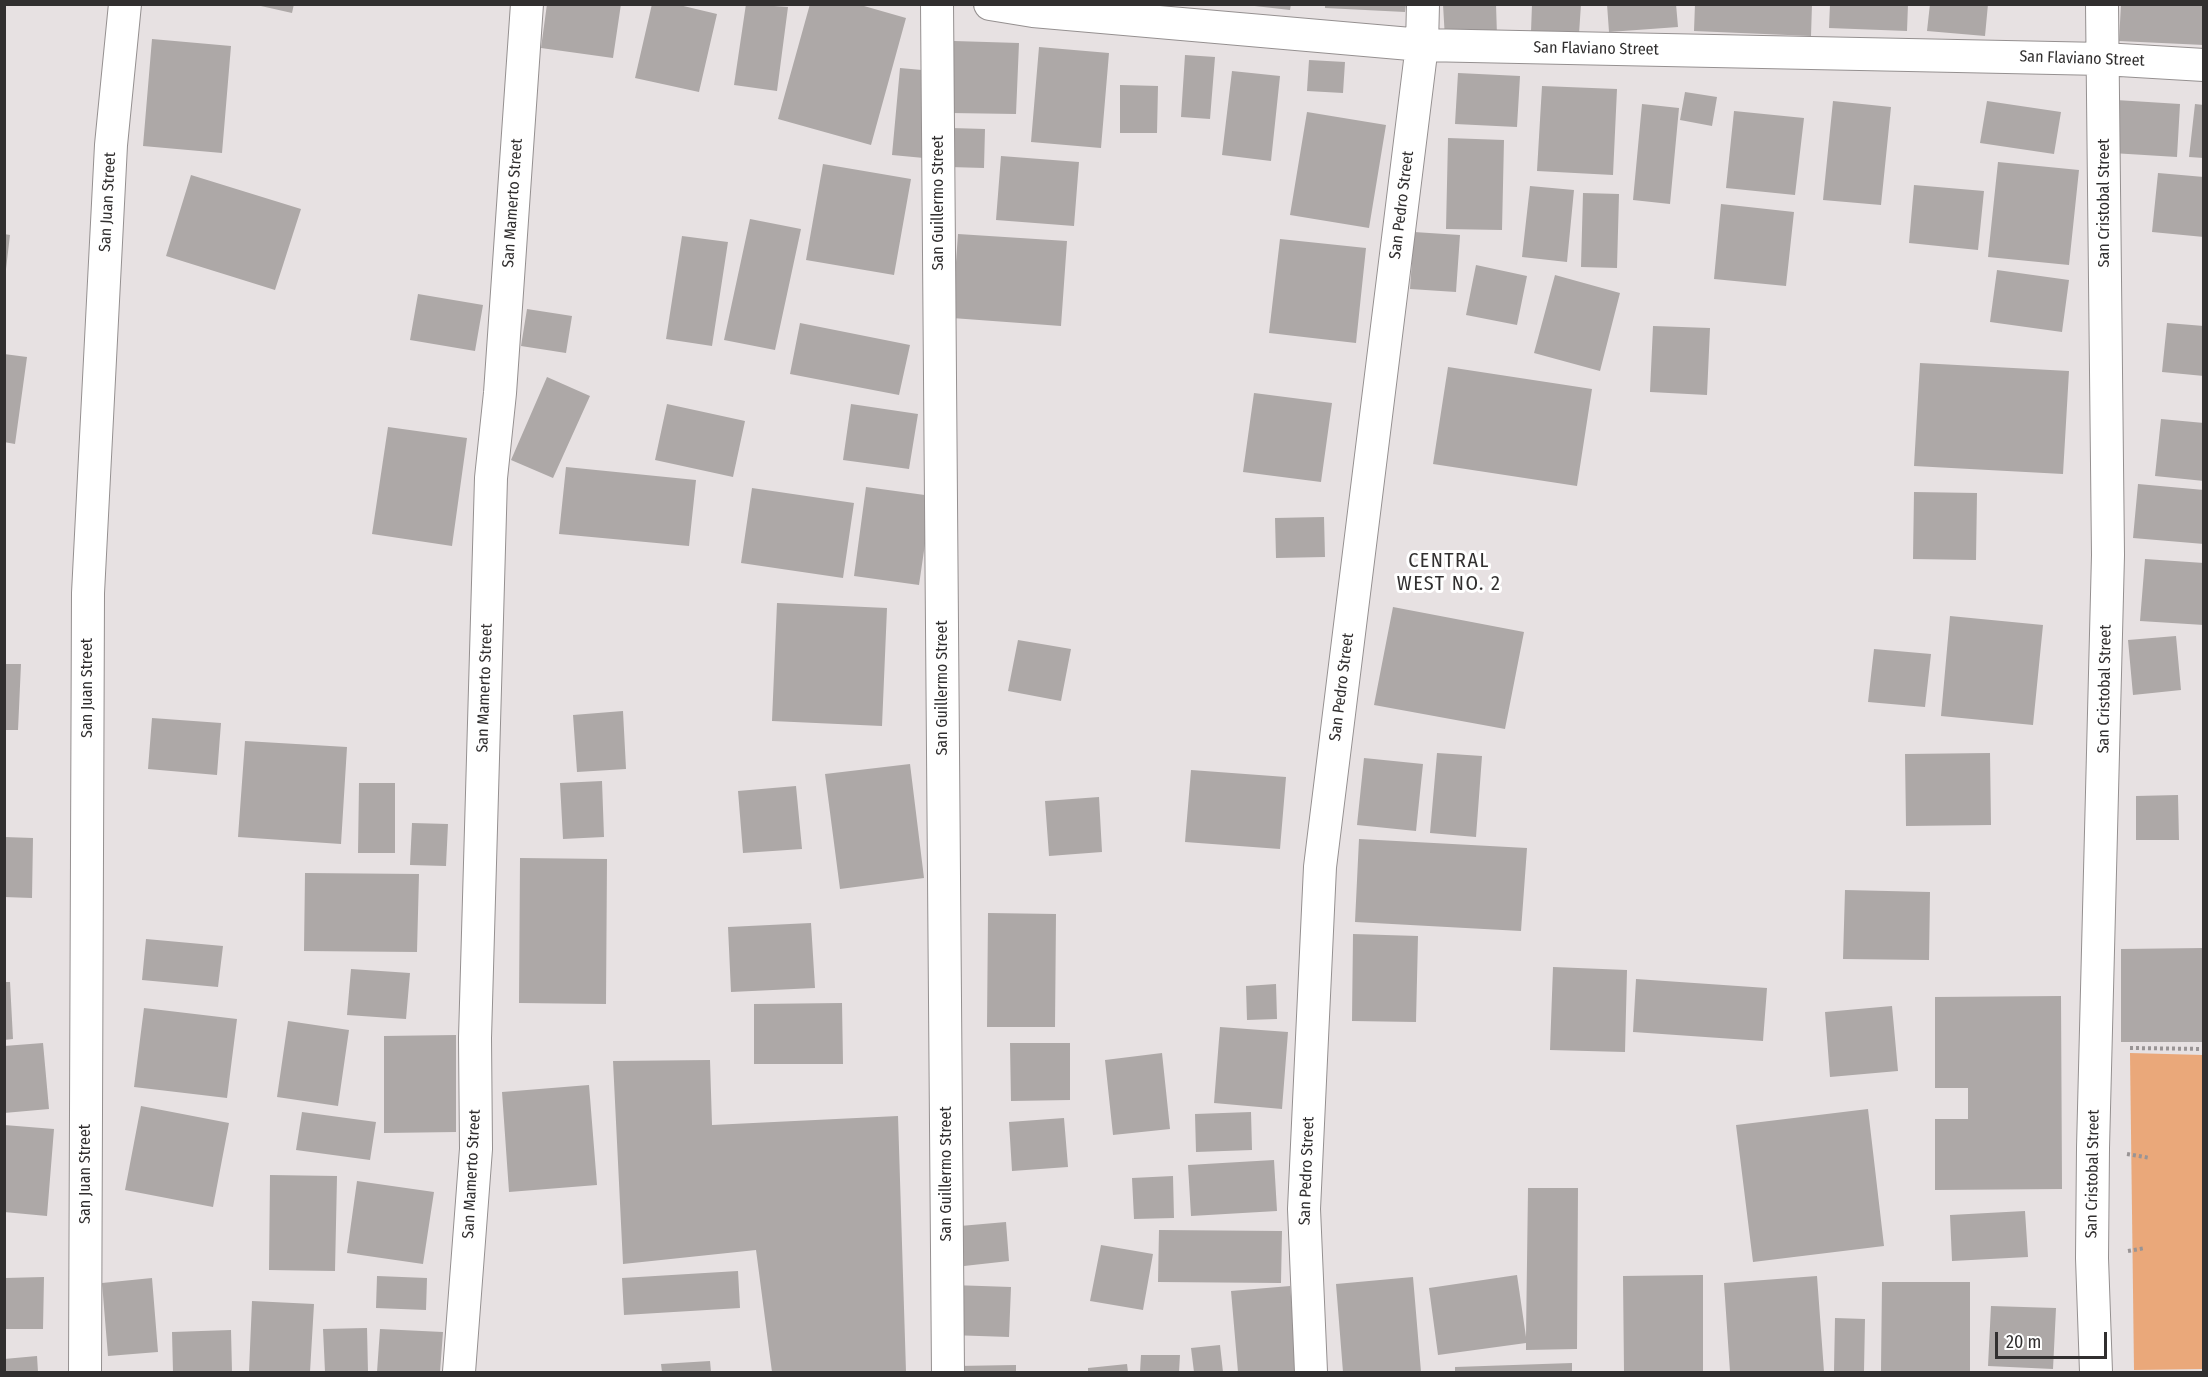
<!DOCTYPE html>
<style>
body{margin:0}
#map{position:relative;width:2208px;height:1377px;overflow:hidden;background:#e7e1e2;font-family:"Fira Sans Condensed",sans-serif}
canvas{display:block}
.frame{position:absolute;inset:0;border:6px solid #312f2f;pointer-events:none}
.scale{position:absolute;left:1995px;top:1332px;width:112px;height:27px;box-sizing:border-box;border:3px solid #312f2f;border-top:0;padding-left:8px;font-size:18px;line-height:21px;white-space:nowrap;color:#312f2f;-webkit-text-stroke:4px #fff;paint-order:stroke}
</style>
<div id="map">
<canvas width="2208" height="1377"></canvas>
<div class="frame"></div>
<div class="scale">20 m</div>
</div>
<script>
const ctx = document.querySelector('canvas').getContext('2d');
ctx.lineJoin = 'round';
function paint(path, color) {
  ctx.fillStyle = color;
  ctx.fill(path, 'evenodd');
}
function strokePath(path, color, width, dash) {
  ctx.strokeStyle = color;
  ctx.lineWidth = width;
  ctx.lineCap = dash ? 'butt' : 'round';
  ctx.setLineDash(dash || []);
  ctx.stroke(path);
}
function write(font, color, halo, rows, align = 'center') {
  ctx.font = font + ' "Fira Sans Condensed",sans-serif';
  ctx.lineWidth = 6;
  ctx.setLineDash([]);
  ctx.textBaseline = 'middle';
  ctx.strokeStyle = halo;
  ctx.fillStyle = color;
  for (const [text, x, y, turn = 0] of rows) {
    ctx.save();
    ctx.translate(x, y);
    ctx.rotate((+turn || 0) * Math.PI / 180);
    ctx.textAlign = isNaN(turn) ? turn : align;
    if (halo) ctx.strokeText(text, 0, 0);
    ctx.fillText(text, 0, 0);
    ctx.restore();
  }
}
paint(new Path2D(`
 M2130 1053 2203 1055V1369L2134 1370Z`), '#eaa87a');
paint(new Path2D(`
 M252 4H294L292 13Z
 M547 4H621L613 58 541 48Z
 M652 4H675L717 14 699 92 635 78Z
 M746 4 788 7 777 91 734 85Z
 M810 4H857L906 18 871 145 778 119Z
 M1237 4H1291L1290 10Z
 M1325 4H1406L1405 12 1325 8Z
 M1443 4H1496L1497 36 1445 39Z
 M1532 4H1581L1579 34 1531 32Z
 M1607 4H1676L1678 27 1609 32Z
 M1695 4H1812L1811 36 1694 31Z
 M1830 4H1908L1907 31 1829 28Z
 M1930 4H1988L1985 36 1927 31Z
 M2121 4H2204V45L2119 41Z
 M152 39 231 46 222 153 143 146Z
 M954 41 1019 43 1016 114 951 113Z
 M1039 47 1109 53 1101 148 1031 142Z
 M1185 55 1215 57 1210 119 1181 117Z
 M1309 60 1345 62 1343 93 1307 91Z
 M900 68 933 71 924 158 892 155Z
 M1232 71 1280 76 1271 161 1222 155Z
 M1458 73 1520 76 1517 127 1455 124Z
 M1120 85 1158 86 1157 133H1120Z
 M1542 86 1617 89 1613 175 1537 171Z
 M1685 92 1717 97 1712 126 1680 120Z
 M2116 100 2180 104 2177 157 2112 153Z
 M1833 101 1891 107 1881 205 1823 200Z
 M1987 101 2061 112 2054 154 1980 143Z
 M1642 104 1679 108 1670 204 1633 200Z
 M2195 104 2204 105V158L2189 157Z
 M1734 111 1804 118 1795 195 1726 188Z
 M1307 112 1386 125 1369 228 1290 215Z
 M951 128 985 129 984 168 950 167Z
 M1448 138 1504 140 1502 230 1446 229Z
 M1001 156 1079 162 1074 226 996 220Z
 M1998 162 2079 170 2069 265 1988 257Z
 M823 164 911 179 894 275 806 260Z
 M2158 173 2204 177V237L2152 232Z
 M191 175 301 209 275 290 166 256Z
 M1914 185 1984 191 1978 250 1909 243Z
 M1530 186 1574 190 1567 262 1522 257Z
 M1583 193 1619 194 1617 268 1581 267Z
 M1721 204 1794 212 1786 286 1714 279Z
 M750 219 801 229 775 350 724 340Z
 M1414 232 1460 235 1456 292 1410 289Z
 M4 234 10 235 6 269H4Z
 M958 234 1067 241 1061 326 952 318Z
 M682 236 728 242 712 346 666 339Z
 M1280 239 1366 248 1356 343 1269 333Z
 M1476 265 1527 276 1517 325 1466 315Z
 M1997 270 2069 280 2062 332 1990 322Z
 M1555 275 1620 293 1600 371 1534 353Z
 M418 294 483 305 475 351 410 340Z
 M527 309 572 316 566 353 521 346Z
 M800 323 910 345 899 395 790 374Z
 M2167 323 2204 326V376L2162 372Z
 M1653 326 1710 328 1707 395 1650 392Z
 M4 354 27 357 15 444 4 442Z
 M1920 363 2069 371 2063 474 1914 466Z
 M1448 367 1592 389 1577 486 1433 464Z
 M547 377 590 396 553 478 511 460Z
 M1254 393 1332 403 1321 482 1243 472Z
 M667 404 745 421 733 477 655 460Z
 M851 404 918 414 909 469 843 460Z
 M2161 419 2204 423V481L2155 476Z
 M388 427 467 438 452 546 372 534Z
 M566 467 696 480 689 546 559 534Z
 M2138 484 2204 490V544L2133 538Z
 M866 487 932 496 919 585 854 576Z
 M752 488 854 503 843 578 741 563Z
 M1914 492 1977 493 1976 560 1913 559Z
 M1324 517 1325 557 1276 558 1275 518Z
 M2145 559 2204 563V625L2140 621Z
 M777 603 887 608 882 726 772 721Z
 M1393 607 1524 632 1505 729 1374 705Z
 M1950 616 2043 625 2033 725 1941 716Z
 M2176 636 2181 690 2133 695 2128 640Z
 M1018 640 1071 649 1061 701 1008 691Z
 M1874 649 1931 654 1925 707 1868 702Z
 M4 664H21L18 730H4Z
 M623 711 626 769 577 772 573 715Z
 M152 718 221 723 217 775 148 769Z
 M245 741 347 747 341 844 238 837Z
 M1437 753 1482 756 1476 837 1430 833Z
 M1990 753 1991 825 1906 826 1905 754Z
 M1364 758 1423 764 1416 831 1357 825Z
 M910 764 924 878 840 889 825 774Z
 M1191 770 1286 777 1280 849 1185 842Z
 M602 781 604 837 563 839 560 783Z
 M359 783H395V853H358Z
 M796 786 802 849 743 853 738 791Z
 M2178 795 2179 840H2136V796Z
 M1099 797 1102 852 1049 856 1045 801Z
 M412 823 448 824 446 866 410 865Z
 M4 837 33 838 32 898 4 897Z
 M1359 839 1527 848 1521 931 1355 922Z
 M520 858 607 859 606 1004 519 1003Z
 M305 873 419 874 417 952 304 951Z
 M1845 890 1930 892 1929 960 1843 959Z
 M988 913 1056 914 1055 1027H987Z
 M811 923 815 988 731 992 728 927Z
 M1353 934 1418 936 1416 1022 1352 1021Z
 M146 939 223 946 218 987 142 980Z
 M2204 948V1042H2121V949Z
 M1553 967 1627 970 1625 1052 1550 1050Z
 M351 969 410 973 406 1019 347 1015Z
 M1636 979 1767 988 1763 1041 1633 1032Z
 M4 982H10L13 1039 4 1040Z
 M1276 984 1277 1019 1247 1020 1246 986Z
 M2061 996 2062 1189 1935 1190V1119H1968V1088H1935V997Z
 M842 1003 843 1064H754V1004Z
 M1892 1006 1898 1071 1830 1077 1825 1012Z
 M144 1008 237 1019 227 1098 134 1087Z
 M288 1021 349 1030 338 1106 277 1097Z
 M1220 1027 1288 1032 1282 1109 1214 1103Z
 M456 1035V1132L384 1133V1036Z
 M43 1043 49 1109 4 1113V1046Z
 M1010 1043H1070V1100L1011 1101Z
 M1162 1053 1170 1129 1113 1135 1105 1060Z
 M710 1060 712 1125 898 1116 906 1372H772L756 1250 623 1264 613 1061Z
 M589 1085 597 1185 509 1192 502 1092Z
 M141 1106 229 1123 213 1207 125 1190Z
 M1868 1109 1884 1246 1753 1262 1736 1125Z
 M302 1112 376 1122 370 1160 296 1150Z
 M1251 1112 1252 1150 1196 1152 1195 1114Z
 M1064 1118 1068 1167 1012 1171 1009 1122Z
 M4 1125 54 1129 47 1216 4 1212Z
 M1274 1160 1277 1211 1191 1216 1188 1165Z
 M270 1175 337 1176 335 1271 269 1270Z
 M1173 1176 1174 1218 1134 1219 1132 1178Z
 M357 1181 434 1192 423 1264 347 1253Z
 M1528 1188H1578L1577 1349 1526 1350V1343L1438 1355 1429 1288 1517 1275 1526 1337Z
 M2025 1211 2028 1257 1952 1261 1950 1215Z
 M1006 1222 1009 1261 964 1266 960 1226Z
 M1159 1230 1282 1231 1281 1283 1158 1282Z
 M1101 1245 1153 1254 1143 1310 1090 1301Z
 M738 1271 740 1308 624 1315 622 1278Z
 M1703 1275V1372H1624L1623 1276Z
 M377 1276 427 1278 426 1310 376 1308Z
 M1817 1276 1824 1372H1730L1724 1283Z
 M44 1277 43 1329H4L5 1278Z
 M1413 1277 1421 1372H1343L1336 1284Z
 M152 1278 158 1352 108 1356 102 1283Z
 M1882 1282H1970V1372L1881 1371Z
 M952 1285 1011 1287 1009 1337 950 1335Z
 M1290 1286 1298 1372H1238L1231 1291Z
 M252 1301 314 1304 310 1372H249Z
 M1991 1306 2056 1308 2053 1369 1988 1366Z
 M1835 1318 1865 1319 1864 1371H1834Z
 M367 1328 368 1372H325L323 1329Z
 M380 1329 443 1332 440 1372H377Z
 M231 1330 232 1372H173L172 1332Z
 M1220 1345 1223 1372H1194L1191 1348Z
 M1141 1355H1180L1179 1372H1140Z
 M37 1356 38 1372H4V1359Z
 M710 1361 711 1372H662L661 1364Z
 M1572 1363V1372H1455V1367Z
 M1127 1364 1128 1372H1088V1368Z
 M1016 1365V1372H957V1366Z`), '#ada8a7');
const minor = new Path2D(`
 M937 4 948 1372
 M990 4 1033 11 1422 45 2103 59 2204 65
 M85 1372 88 593 111 145 125 4
 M459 1372 476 1149 475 1038 491 478 500 393 527 4
 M1311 1372 1304 1209 1320 867 1422 45 1423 4
 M2096 1372 2092 1258 2093 1148 2108 555 2102 4`);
strokePath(minor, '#959090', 34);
strokePath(new Path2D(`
 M2130 1048 2204 1049
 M2127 1154 2150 1158
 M2128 1251 2145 1248`), '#999495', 4, [3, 3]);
strokePath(minor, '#fff', 32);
write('16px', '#312f2f', '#fff', [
 ["San Flaviano Street",1596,49,1],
 ["San Flaviano Street",2082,59,2],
 ["San Juan Street",108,202,-87],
 ["San Mamerto Street",513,203,-86],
 ["San Guillermo Street",939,203,-90],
 ["San Cristobal Street",2105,203,-90],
 ["San Pedro Street",1402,205,-83],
 ["San Pedro Street",1342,687,-83],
 ["San Juan Street",88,688,-90],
 ["San Mamerto Street",485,688,-88],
 ["San Guillermo Street",943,688,-90],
 ["San Cristobal Street",2105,689,-89],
 ["San Pedro Street",1307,1171,-88],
 ["San Juan Street",86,1174,-90],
 ["San Mamerto Street",472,1174,-87],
 ["San Guillermo Street",947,1174,-90],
 ["San Cristobal Street",2093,1174,-89]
]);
ctx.letterSpacing = '1.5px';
write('20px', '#312f2f', '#fff', [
 ["CENTRAL",1449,561],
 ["WEST NO. 2",1449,584]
]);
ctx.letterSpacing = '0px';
</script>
